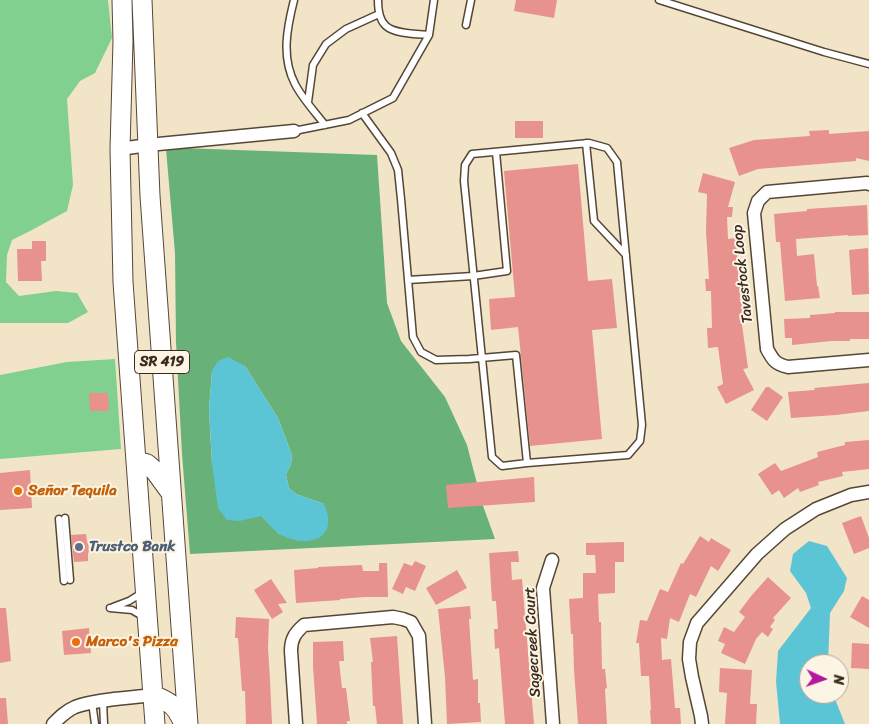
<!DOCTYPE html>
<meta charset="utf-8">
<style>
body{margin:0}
#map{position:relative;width:869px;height:724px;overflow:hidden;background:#f2e4c6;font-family:Sriracha,sans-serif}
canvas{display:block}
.north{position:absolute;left:799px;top:654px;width:50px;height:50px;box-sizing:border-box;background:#fcf5e5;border:1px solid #afa495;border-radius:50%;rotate:93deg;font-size:14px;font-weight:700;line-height:20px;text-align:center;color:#3b2a1e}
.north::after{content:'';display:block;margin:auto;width:18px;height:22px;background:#b5179e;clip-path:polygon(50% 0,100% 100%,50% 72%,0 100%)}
</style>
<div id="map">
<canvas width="869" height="724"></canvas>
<div class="north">N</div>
</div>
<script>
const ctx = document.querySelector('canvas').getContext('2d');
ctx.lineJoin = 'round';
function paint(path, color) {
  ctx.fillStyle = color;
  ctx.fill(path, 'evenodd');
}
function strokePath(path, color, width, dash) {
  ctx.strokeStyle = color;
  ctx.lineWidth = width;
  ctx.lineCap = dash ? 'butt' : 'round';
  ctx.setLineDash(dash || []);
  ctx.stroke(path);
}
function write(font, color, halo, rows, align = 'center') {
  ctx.font = font + ' Sriracha,sans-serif';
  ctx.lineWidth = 4;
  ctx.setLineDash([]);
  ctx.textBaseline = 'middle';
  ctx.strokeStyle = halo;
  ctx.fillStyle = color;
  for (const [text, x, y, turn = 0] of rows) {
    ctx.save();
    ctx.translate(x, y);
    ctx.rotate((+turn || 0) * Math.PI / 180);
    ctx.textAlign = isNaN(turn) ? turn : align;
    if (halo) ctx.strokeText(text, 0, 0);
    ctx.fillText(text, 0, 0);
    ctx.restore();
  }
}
paint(new Path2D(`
 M0 0H108L112 38 95 73 80 81 67 99 73 185 67 211 30 231 12 240 7 255 6 282 19 296 56 291 77 293 88 312 68 323H0Z
 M115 359 121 449 0 459V375L67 362Z`), '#81d08f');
paint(new Path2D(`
 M182 148 377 155 387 303 401 341 445 397 467 445 482 503 495 539 190 554 182 454 176 342 175 253 166 149ZM245 366 278 418 292 455 291 464 286 475 289 488 296 494 324 504 279 534 212 464 209 410 212 371Z`), '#68b27a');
paint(new Path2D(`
 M228 357 245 366 278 418 292 455 291 464 286 475 289 488 296 494 324 504C340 539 308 549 281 535 274 531 267 522 262 516L239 521 227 520 218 508 212 464 209 410 212 371 218 361Z
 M809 541 827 546 847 578 844 591 830 613 828 664H809V694H833L845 724H780L776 682 778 651 811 608 806 593 790 571 793 554Z`), '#5bc5d6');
paint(new Path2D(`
 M516 0H557L554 18 514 11Z
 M515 121H543V138H515Z
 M829 130V134L869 131V161L856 158V161L758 169 739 176 729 148 754 140 810 136 809 131Z
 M578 164 588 281 612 279 617 328 592 330 602 439 530 446 518 327 491 330 489 299 515 297 504 171Z
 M703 173 735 182 728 207H733L732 217H727L728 239 736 238 739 286H740V302H742V325L748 368 743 369 754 390 726 404 717 387 723 384 718 347 708 348 707 328H712L711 291H706L705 279H709L706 231 707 194 698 192Z
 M867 205 868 235 848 236V235L796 239 797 256 814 254 817 286H818L820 298 785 301 780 242H776L774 214 807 211V209Z
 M32 241H46V261H41L42 281H18L17 249H32Z
 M868 248 869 294 852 295 849 250Z
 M835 312H869V339H850V341H831L792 345V338H785L784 319 810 318V315L835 313Z
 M869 383V411L836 415 791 418 788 392 815 390 814 388Z
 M766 387H769L783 397 767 421 751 410Z
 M89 393H108L109 411H90Z
 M869 440V469L842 472 843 476 818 482 819 485 800 492 798 488 784 498 779 490 772 495 758 474 775 463 781 471 818 457 817 452 845 445V442Z
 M30 470 32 508 0 510V473Z
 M534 477 535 502 448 508 446 485Z
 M861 516 869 538V548L854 554 842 523Z
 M86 534 87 542H88L89 552 88 553V561L74 562 71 535Z
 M700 536 709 542 711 538 731 550 718 571 711 566 696 597 690 594 679 622 670 618 667 639 661 638 662 660 671 659 675 708H680L681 724H651L650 710H651L649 676H641L639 643H636L640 620 647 621 660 589 668 592 681 563 683 564Z
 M624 542V562H615V593L598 594 599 622H601L602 669H605L607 688 605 689 607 724H578L574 670 573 634H571L569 599 583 598V573H596L595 555H586V543Z
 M518 551 519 562H511L512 580 522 579 534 724H505L499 648 495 649 494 629H498L496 601H492L489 553Z
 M415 561 426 566 415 591 406 587 403 594 392 589 404 563 412 566Z
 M379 563H387L388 597H364L340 599V600L296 603 294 570 318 568V567L362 565 363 571H379Z
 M457 570 467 588 436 605 426 588Z
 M768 577 791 598 773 618 775 620 770 627 773 629 768 637 762 632 756 639 745 664 721 653 725 644 718 641 724 627 734 632 745 617 739 612 752 595Z
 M271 579 287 603 278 604 283 612 272 619 254 590Z
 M862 596 869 600V628L850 617Z
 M470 606 471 619H469L473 680 478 679V703H480L481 722 447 724 445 677 438 609Z
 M0 608H6L11 661 0 663Z
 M236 617 269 619 268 648 270 679 272 724H246L245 691H242L238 638H235Z
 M89 628 91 653 64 655 62 631Z
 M397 636 403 724H377L375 706H373L371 662H373L370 638Z
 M343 641 344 661H339L342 688H346L350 721H347V724H317L313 667V642Z
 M852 643 869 644V669L851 668Z
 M720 668 752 670 750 704H757L756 724H725L727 693 719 692Z
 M0 698H6L8 724H0Z`), '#e7928d');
const lane = new Path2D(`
 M294 0C287 28 281 57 295 84 302 98 315 112 325 125
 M378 0C378 9 379 20 386 26 395 34 417 34 429 35
 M659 0 824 52 869 64
 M466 25 471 0
 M308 102 313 65 326 44 346 29 379 14
 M362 113 391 153 398 170 401 199 413 337 421 352 436 360 469 359 516 355 527 463 628 455 640 441 642 425 617 162 607 148 589 143 472 154 465 165 464 181 492 457 502 466 527 463
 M294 131 349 120 393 98 429 35 434 0
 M586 143 594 221 626 255
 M408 280 473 276 507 271 496 152
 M65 518 70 580
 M59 519 64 581
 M113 607 129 601 142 593
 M110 608 132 610 144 617
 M103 701 104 724
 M92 702 95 724`);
const street = new Path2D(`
 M120 149 148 145 294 131
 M869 184 867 183 767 192 758 201 754 213 767 349C773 360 775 364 788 367L869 360
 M552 560 543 588 553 724
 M53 724C60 717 66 711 75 707 95 699 130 698 153 695
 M296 724 291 651C291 639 295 633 304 625L393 617 403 619 411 622 419 636 425 724
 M702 724 701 716 692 677 689 659 690 642 697 623 757 554 785 529 816 509 851 495 869 492`);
const primary = new Path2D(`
 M122 0 123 41 120 149 123 282 155 724
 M142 0 150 196 188 724
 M136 461 147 464 155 471 171 493
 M153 695C171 702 176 706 184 724`);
strokePath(lane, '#564637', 9);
strokePath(street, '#564637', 15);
strokePath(primary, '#564637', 21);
strokePath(lane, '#fff', 6);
strokePath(street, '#fff', 12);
strokePath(primary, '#fff', 19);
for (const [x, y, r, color] of [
 [18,491,5,"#e8710a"],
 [79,547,5,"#5c6f8a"],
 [76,642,5,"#e8710a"]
]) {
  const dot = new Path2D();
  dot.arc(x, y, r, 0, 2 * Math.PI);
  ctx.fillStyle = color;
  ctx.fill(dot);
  strokePath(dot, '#fcf5e5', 2);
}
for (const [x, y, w] of [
 [162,362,55]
]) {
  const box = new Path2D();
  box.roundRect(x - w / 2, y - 11.5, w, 23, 4);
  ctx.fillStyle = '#fcf5e5';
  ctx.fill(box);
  strokePath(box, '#3b2a1e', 1);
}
write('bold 14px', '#3b2a1e', null, [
 ["SR 419",162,362]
]);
write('15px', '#3b2a1e', '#fcf5e5', [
 ["Tavestock Loop",743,274,-96],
 ["Sagecreek Court",533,642,-93]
]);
write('bold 15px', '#c56008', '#fcf5e5', [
 ["Señor Tequila",28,491],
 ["Marco's Pizza",86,642]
], 'left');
write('bold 15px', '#4e5e75', '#fcf5e5', [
 ["Trustco Bank",89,547]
], 'left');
</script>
